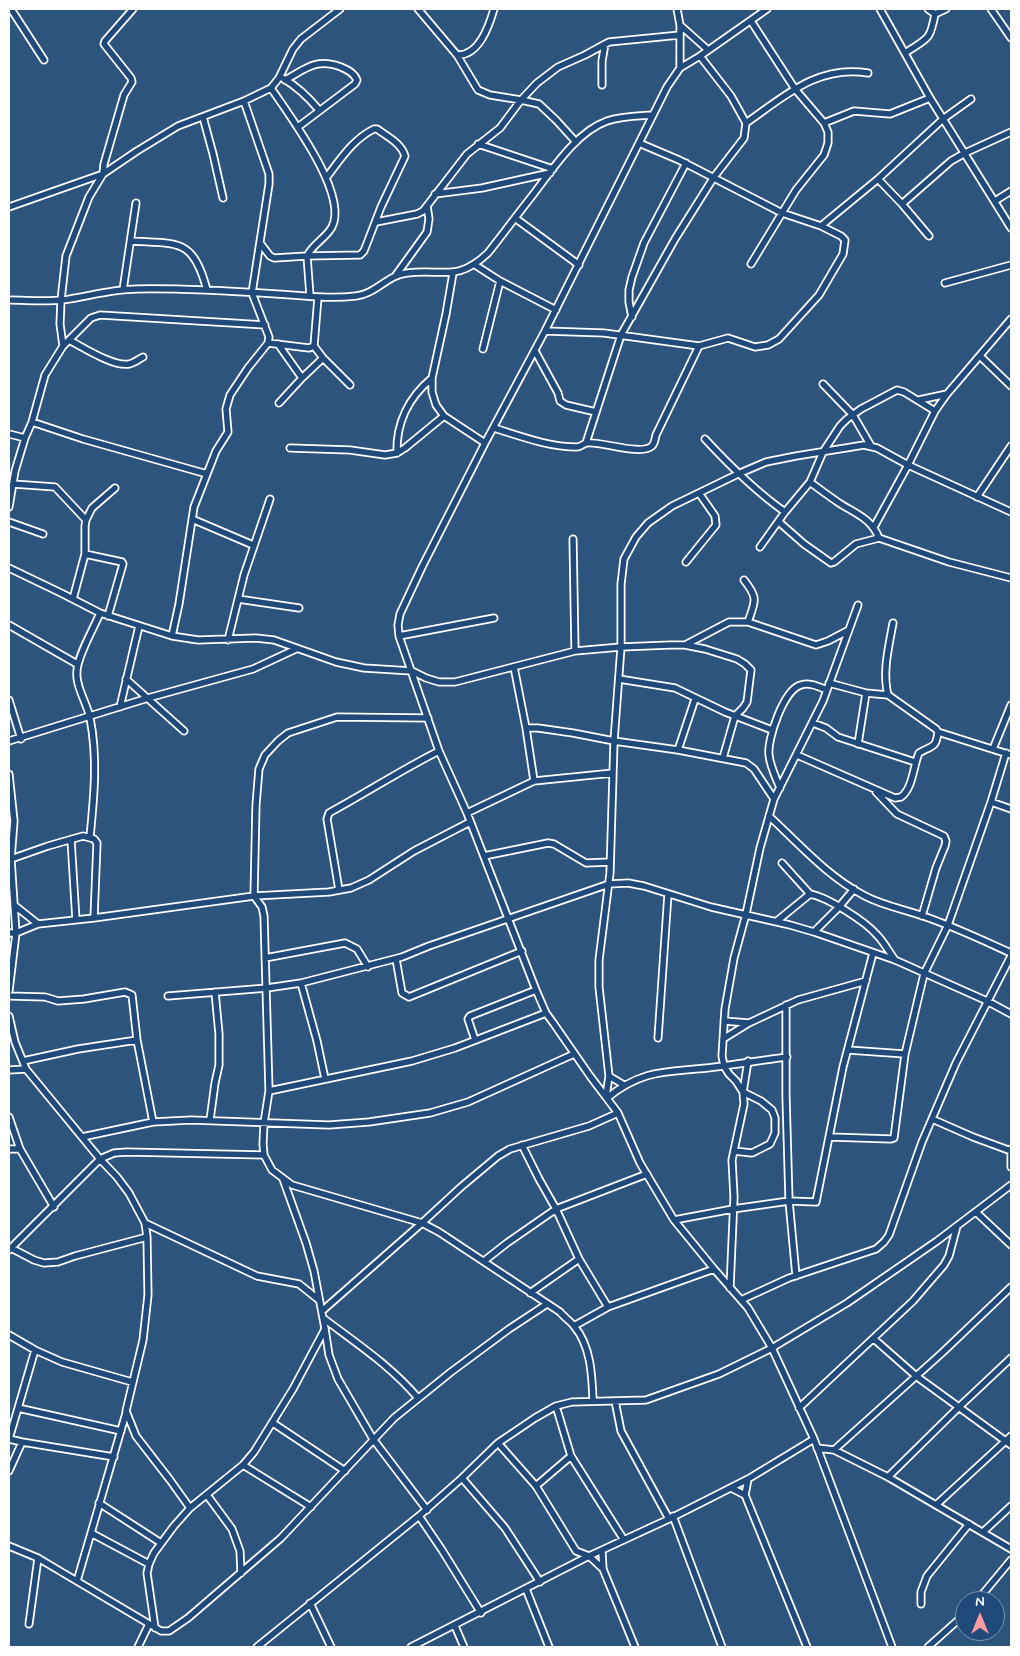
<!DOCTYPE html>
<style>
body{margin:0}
#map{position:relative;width:1020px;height:1656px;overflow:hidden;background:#2d547d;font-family:Mynerve,sans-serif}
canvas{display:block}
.frame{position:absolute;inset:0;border:10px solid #fff;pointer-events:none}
.north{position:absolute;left:955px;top:1591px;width:50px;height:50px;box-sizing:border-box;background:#1f4a7a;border:1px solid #7992af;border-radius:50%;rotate:0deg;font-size:14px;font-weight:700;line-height:20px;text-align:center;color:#fff}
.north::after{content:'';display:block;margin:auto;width:18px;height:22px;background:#ff9aa2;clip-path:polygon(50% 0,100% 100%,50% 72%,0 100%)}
</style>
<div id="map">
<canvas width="1020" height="1656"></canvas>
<div class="frame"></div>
<div class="north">N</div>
</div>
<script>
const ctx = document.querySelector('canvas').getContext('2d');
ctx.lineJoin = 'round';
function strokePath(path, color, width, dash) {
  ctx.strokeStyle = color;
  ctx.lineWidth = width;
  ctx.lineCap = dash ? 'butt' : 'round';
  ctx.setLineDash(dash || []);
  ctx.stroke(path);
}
const street = new Path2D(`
 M11 9 44 60
 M418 9 457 55 478 90 490 95 521 100 539 104 556 120 576 142
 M677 9 680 25V68
 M767 9 700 56 680 68 667 87 545 331 485 443 422 567 400 614 398 625 399 636 439 751 467 813 536 990 546 1013 554 1024 590 1076 618 1113 640 1163 674 1220 714 1269 748 1308 772 1348 814 1439 892 1647
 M880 9 930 98 1011 228
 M928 9 935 14
 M991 9 1011 38
 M935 14 946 9
 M680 25 708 50
 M905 53C928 38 930 41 935 14
 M457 55C479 56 489 26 494 9
 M284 79C298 87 309 98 319 110
 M285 80C307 68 316 58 341 67 348 70 354 73 357 80L355 84 298 127
 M602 85V61L605 44
 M271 88C289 115 349 194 332 227 326 238 313 244 307 256L310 296
 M203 117 213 154 223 198
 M746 123C785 96 817 65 868 73
 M824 123 854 111 890 114 930 98
 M478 144 553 169
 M878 179 902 204 951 161 965 153 1011 132
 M435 194 482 188 550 173
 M995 201 1011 191
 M902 204 929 236
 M9 207 103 174 137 151 178 126 244 101 271 88 279 78 293 49 301 39 340 9
 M515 218 579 265
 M376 222 417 214 423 211 467 154 500 128 521 100 537 83 558 67 585 55 609 42 680 35
 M821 226 878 179 943 119 971 99
 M131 241C179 244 193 238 207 290
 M260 243 270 256 274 258 307 256 360 255 364 251 381 207 405 156C401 143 388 137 377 129H374C353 139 340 160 326 178
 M751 264 796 190 824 155 828 143V132L824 123 795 89 751 21
 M475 265 500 281 556 310
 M453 273 446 314 432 378V392L436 405 444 416 485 443
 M396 275 427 232 429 219 427 206
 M945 283 1011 265
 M123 290 136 203
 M9 300C26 300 45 302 62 300 87 297 111 289 137 289 183 288 230 291 277 294 303 296 330 299 356 296 376 294 387 275 407 273 443 268 456 283 488 253 503 234 517 215 532 196 552 170 576 132 607 121 621 116 637 116 652 115
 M632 317 629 302V290L632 277 644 243 686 163
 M545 331 604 333 699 346 728 338 755 347 768 345 779 339 819 295 843 254 845 240 841 236 821 226 782 213 679 160 639 143
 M69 340C83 347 113 367 129 364 134 363 139 359 143 357
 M268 343 309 348 314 346 318 297
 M278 344 302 378
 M63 346 91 318 100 315 265 325
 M314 346 323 358 350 385
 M483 349 500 281
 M535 351 558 393 560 401 566 405 596 412
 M980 356 1011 386
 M823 384 853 415 871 446
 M919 400 947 394
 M279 403 302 378 323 358
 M32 422 83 439 207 474
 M494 428C520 436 548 447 577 447 581 447 584 443 587 443 601 441 641 456 652 446 655 443 655 439 656 435L699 346
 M9 434 25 438
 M705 439C730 466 755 491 785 512
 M586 443 621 335 675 239 714 177 744 138 746 123 731 96 700 56
 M290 448 350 450 385 455 397 453 405 448 444 416
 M397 453C396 423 409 397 432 378
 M810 482C819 489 829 496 839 503 856 514 871 518 879 538
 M13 484 55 487 86 520
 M977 497 1011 446
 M9 507 15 471 25 438 32 422 45 375 63 346 60 324 61 300 66 256 89 197 103 174 104 164 124 95 132 82 131 78 104 44 105 41 133 9
 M192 519 253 545
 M9 522 43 534
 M779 522 804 544 831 563 834 562 856 544 879 538 949 562 1011 578
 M874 527 908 465 935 411 947 394 1011 319
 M573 539 575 651
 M760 547 785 512 810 482 823 452 840 426 847 419 861 409 897 390 904 392 935 411
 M85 554 122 562 123 564 108 616
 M686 562 716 525 715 516 699 493
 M9 568 61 593 100 613 172 636 198 640 256 638 274 640 336 662 364 668 412 671 426 678 439 682H455L575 651 621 647 670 645H685L705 649 737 659 745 664 751 670 747 702 743 708 735 716 723 758
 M744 580C759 599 755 601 748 622
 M73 599 85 554V526L86 520 92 508 115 488
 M238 599 299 608
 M9 625 77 664
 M172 636 179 604 194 507 216 451 228 432 226 409 230 395 248 368 268 343 269 337 252 293 269 184V174L244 101
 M399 636 494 618
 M228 640 244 575 270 499
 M687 644 729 622H748L816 645 828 641 849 630
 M514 667 526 728H538L573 733 614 741 678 750 746 763 754 769 774 799
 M126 679 184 731
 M619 679 675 688 725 712 772 730
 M888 695C882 672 889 646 893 623
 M9 700 21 739
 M120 707 139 626
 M428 718 337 717 288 733 278 741 265 755 259 769 256 805 254 896 262 907 264 916 269 1091 264 1123 263 1144 264 1155 272 1170 292 1185 422 1223 439 1232 560 1312C564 1317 570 1321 574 1326 591 1346 592 1375 593 1400
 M813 723 826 728 838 737 915 762
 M938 732 1011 755
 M9 741 148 698 253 669 296 649
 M858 744 866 693
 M993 749 1011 705
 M678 750 695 699
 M797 755 895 798 901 797C913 788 913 767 919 753 932 745 936 749 938 732L936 729 888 695 866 693 829 683
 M9 774 14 821 11 859 16 933 9 991
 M534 781 613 773
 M780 788C776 778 770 766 769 755 767 739 784 689 801 685 810 682 819 687 827 690
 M876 792 897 814 944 836 946 841 945 846 936 868 922 916
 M991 802 1011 809
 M467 813 534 781 526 728
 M769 816C799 844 828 877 865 896 884 906 904 909 923 916 953 926 982 940 1011 953
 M90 837C94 797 98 758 90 718 87 703 75 686 77 670 78 655 94 628 100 613
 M71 840 76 920
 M484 856 548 843 554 844 586 863 610 862
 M11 859 48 846 83 836 94 839 97 843 94 918
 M782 863 810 894C827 897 865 921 877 935 884 942 889 952 895 960
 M339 890 327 819 329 813C366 793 401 770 439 751
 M14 905 38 924
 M777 921 810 894
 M814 932 839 907 854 889
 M9 933H16L38 924 94 918 254 896 329 892 351 888 369 880 414 851 470 822
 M265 958 345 943 357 949 368 967
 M396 959 402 993 409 997 522 951
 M301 983 317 1041 325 1079
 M9 996 45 997 58 1001 84 999 125 992 132 995 137 1040 153 1122
 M168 996 267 988 301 983 402 957 429 946 609 884 628 883 644 886 711 907 790 925 814 932 895 960 987 1001 1011 1014
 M786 1005V1096L789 1201 796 1276
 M9 1016 15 1042 26 1069 100 1159 117 1177 129 1193 145 1223 147 1237 148 1295 143 1340 126 1411 136 1436 170 1480 190 1508
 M724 1021 749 1023
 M658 1038 668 894
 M723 1039 749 1023 798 1000 866 981
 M475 1040 468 1019 470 1016 536 990
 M848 1050 905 1054
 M23 1061 78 1049 137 1040
 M9 1070 26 1069
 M609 1076 624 1085
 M269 1091 412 1061 455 1048 546 1013
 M606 1096 609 1076 599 987V960L610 873 614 741 621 647V584L624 559 636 537 648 523 672 506 738 474 766 462 796 456 864 445 877 448 908 465 1011 512
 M607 1098C645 1067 670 1073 715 1067 739 1064 763 1060 787 1057
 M9 1117 20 1149 54 1207
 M932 1119 973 1137 1011 1151
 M210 1120 215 1083 219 1065V1034L215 992
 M82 1137 153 1122 191 1120 329 1125 369 1122 430 1113 468 1102 574 1054
 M830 1137 891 1139 894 1138 905 1054 924 974 948 925 991 802 1006 753
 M522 1145 539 1179 556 1209 579 1259 608 1307
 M9 1149H20
 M1011 1149V1167
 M734 1151 752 1153 770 1144 775 1133V1118L772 1110 761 1101 743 1092 748 1061
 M283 1179 306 1243 314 1271 325 1329 329 1355 338 1379 373 1439 427 1510
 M976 1212 1011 1245
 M674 1220 733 1209 789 1201 816 1202 843 1067 873 953
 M145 1223 257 1276 299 1284 319 1300
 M11 1248 34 1260 44 1263 58 1262 75 1256 147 1237
 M9 1250 100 1159 114 1153 127 1152 264 1155
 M484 1261 507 1243 556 1209 647 1174
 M730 1288 734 1197 732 1160 744 1104 743 1092 736 1081 729 1074 724 1066 722 1056 725 1009 734 958 746 914 760 848 774 799 823 701 858 605
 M530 1293 579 1259
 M741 1300 789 1278 876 1249 884 1242 889 1235 922 1142 956 1063 1011 956
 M322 1311 422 1223 461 1187 498 1156 510 1149 589 1126 618 1113
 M323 1318C356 1343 391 1366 418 1398
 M574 1326 608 1307 714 1269
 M9 1335 35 1350 62 1362 132 1382
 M874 1339 916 1376 1011 1445
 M615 1401 621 1431 669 1519
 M556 1406 571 1456 624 1540
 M18 1408 121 1431
 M799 1408 913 1301 944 1265 949 1256 957 1226
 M273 1423 345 1471
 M9 1439 22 1442 114 1457
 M9 1439 35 1350
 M498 1443 536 1486 576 1551 589 1556 603 1569
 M817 1448 834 1450 888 1477 1011 1549
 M834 1450 943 1352 1011 1287
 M243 1465 311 1507
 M9 1471 22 1442
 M888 1477 959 1407 1011 1358
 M462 1478 505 1528 540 1582
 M748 1479 745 1495 807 1647
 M536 1486 571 1456
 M731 1488 745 1495
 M207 1495 232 1529 240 1551 241 1573
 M99 1503 161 1543
 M936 1505 1011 1436
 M419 1516 442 1550 481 1613
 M673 1516 722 1647
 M983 1532 1011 1506
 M91 1533 149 1564
 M9 1546 38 1558 161 1631H169L188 1618 281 1538 394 1418 451 1372 509 1329 547 1304
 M602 1551 603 1569 635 1647
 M77 1581 126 1413
 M526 1589 549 1647
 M977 1601 1011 1560
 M310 1603 331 1647
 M921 1604V1592L927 1576 969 1524
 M29 1624 38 1558
 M455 1626 464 1647
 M155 1628 147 1573 149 1564 154 1553 174 1526 190 1508 243 1465 254 1452 293 1389 325 1329
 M138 1647 149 1624
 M257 1647 419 1516 462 1478 498 1443 535 1418 556 1406 572 1402 646 1400 719 1374 772 1348 847 1303 937 1241 1011 1185
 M411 1647 589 1556 669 1519 748 1479 814 1439
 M928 1647 965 1614`);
strokePath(street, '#fff', 9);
strokePath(street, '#1f4a7a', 5.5);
</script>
